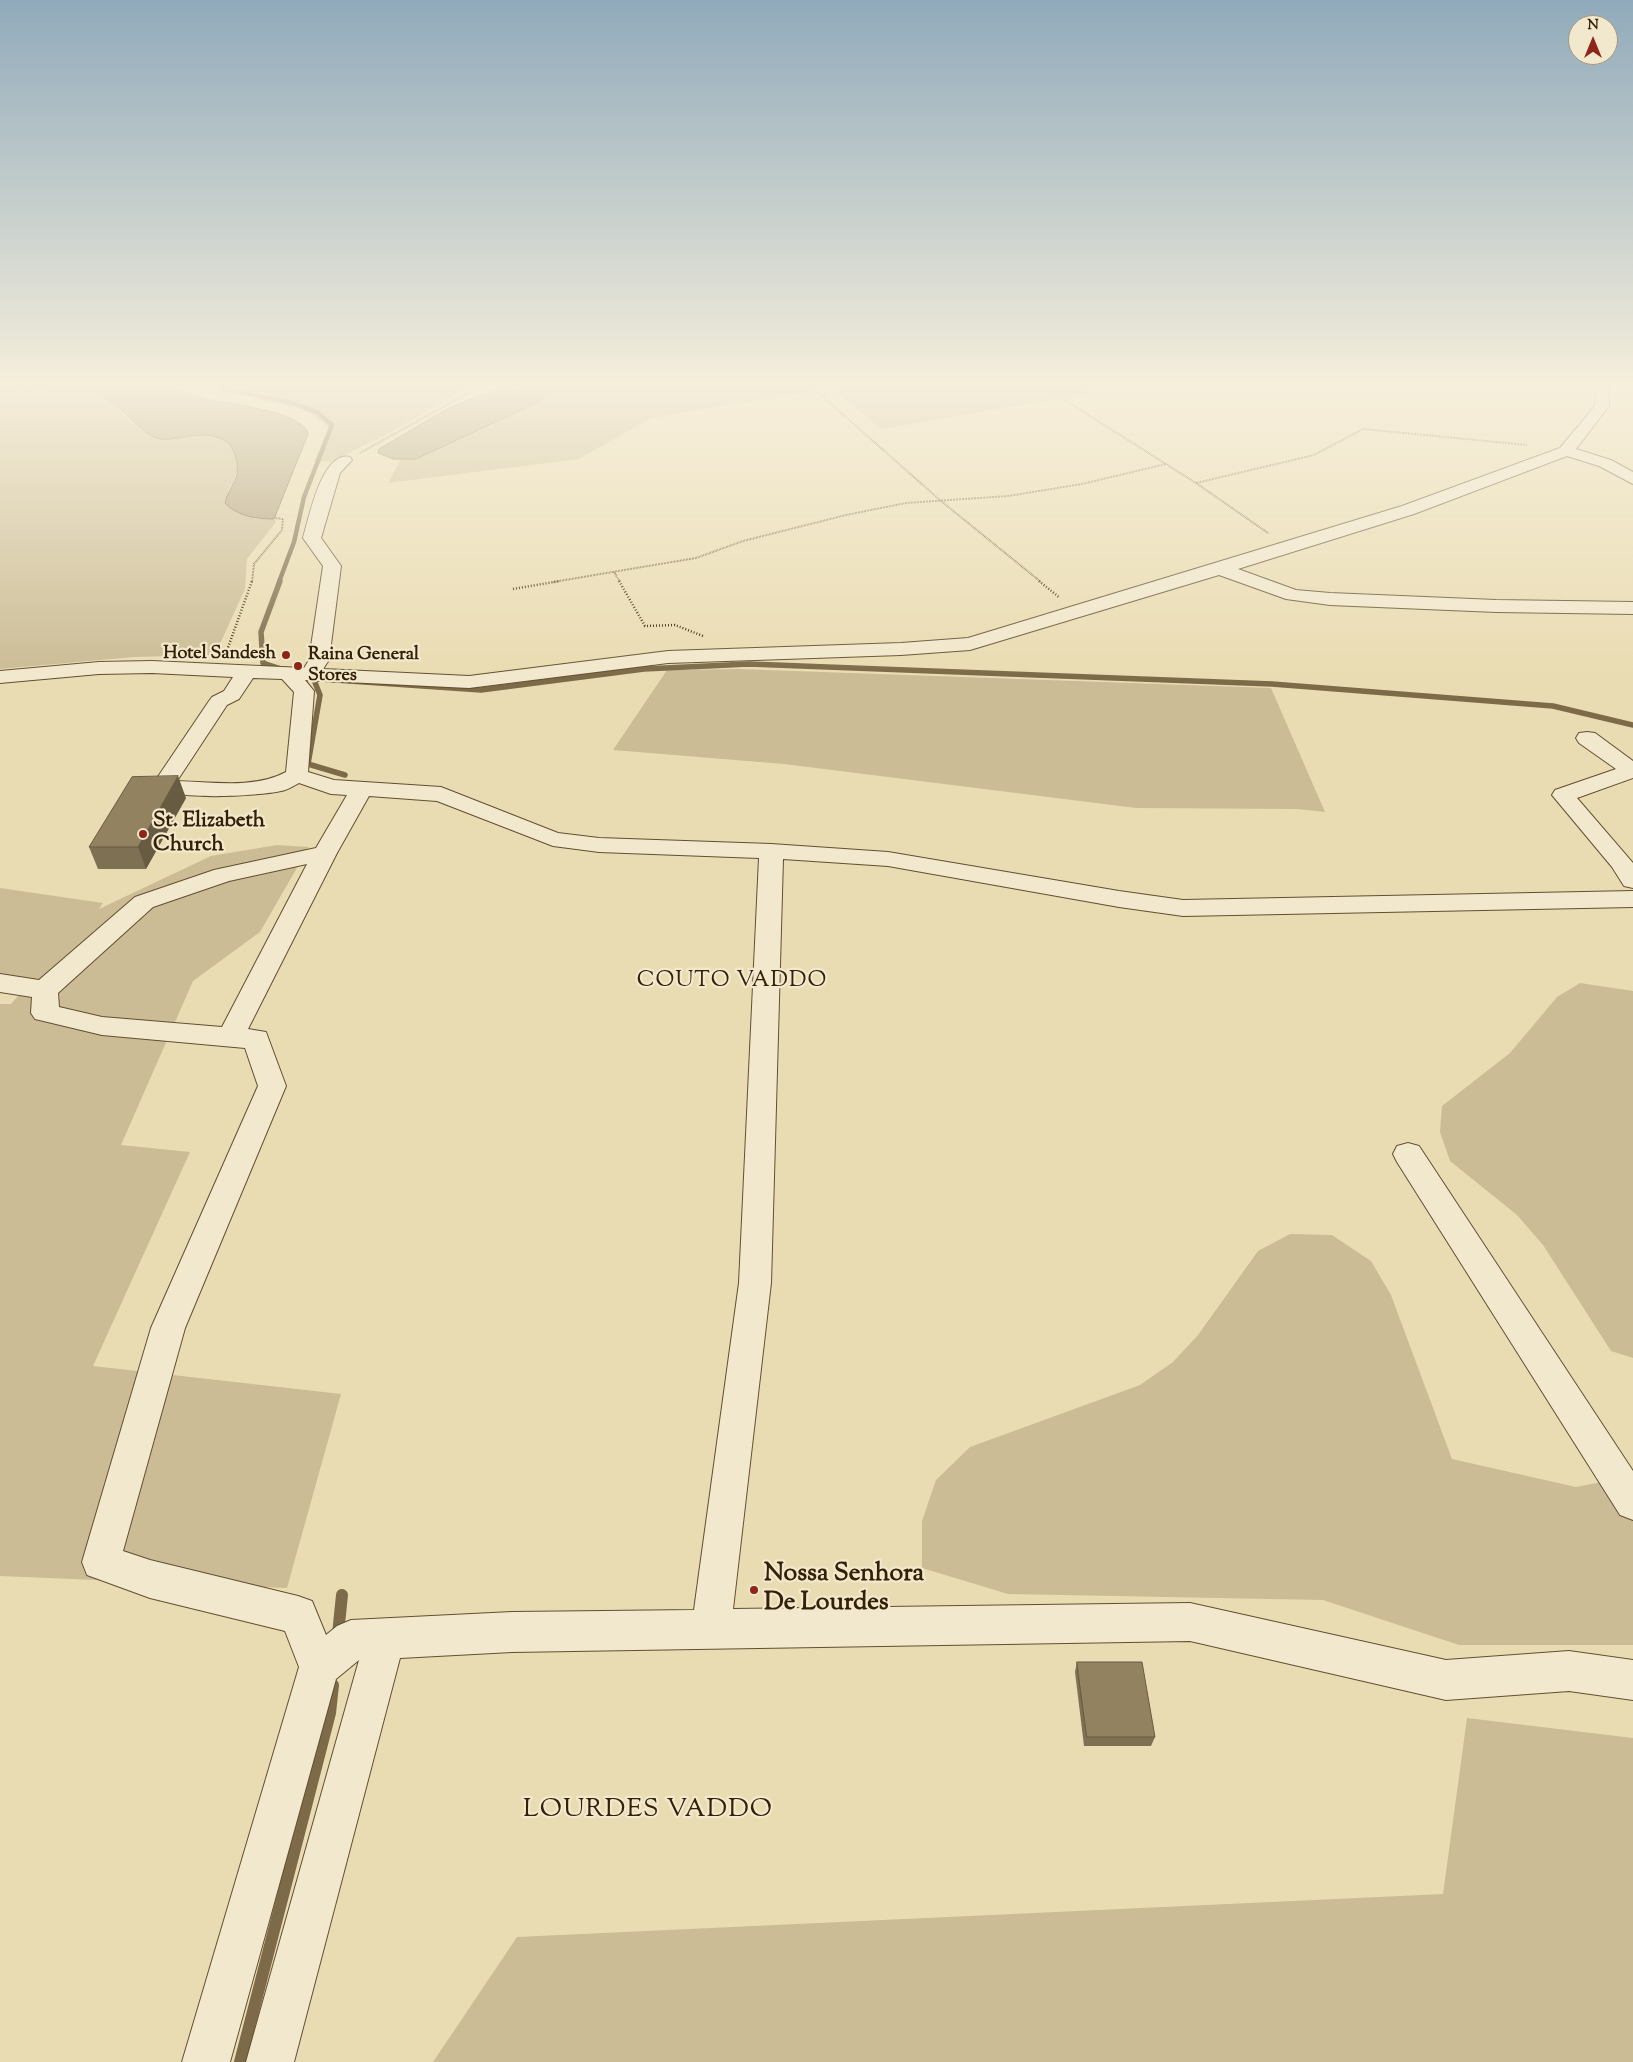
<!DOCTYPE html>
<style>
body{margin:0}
#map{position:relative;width:1633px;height:2062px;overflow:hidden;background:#eadcb2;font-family:"Sorts Mill Goudy",serif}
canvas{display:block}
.north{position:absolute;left:1568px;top:15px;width:50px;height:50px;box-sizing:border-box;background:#f1e8cd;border:1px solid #a5987d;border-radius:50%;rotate:0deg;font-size:14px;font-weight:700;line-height:20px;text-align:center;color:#342005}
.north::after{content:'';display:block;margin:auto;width:18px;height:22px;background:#8f2418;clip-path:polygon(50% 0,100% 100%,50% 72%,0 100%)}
</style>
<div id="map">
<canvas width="1633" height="2062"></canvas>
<div class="north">N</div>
</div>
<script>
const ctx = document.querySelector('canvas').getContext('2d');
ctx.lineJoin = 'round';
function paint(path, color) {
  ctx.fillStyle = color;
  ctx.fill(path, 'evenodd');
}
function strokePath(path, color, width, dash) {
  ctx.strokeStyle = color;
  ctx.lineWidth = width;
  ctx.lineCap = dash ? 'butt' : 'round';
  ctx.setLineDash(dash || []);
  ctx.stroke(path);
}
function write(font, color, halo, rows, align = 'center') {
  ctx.font = font + ' "Sorts Mill Goudy",serif';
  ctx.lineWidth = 4.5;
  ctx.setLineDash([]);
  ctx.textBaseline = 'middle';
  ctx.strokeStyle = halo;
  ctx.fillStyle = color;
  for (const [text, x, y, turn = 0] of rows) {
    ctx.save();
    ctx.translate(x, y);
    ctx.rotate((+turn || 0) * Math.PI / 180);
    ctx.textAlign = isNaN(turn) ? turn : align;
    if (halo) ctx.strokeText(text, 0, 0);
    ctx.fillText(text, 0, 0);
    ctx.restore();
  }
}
paint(new Path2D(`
 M0 388C14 388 83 385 91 388 114 399 127 425 151 434 157 436 164 438 170 438 192 440 233 423 236 460 237 475 236 478 228 491L255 519H274L276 522 247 559 245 589 215 655 134 657 0 669Z
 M211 388H467L391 432 331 462 314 461 329 428 305 410Z
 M559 388H1084L1093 393 881 429 832 388 651 418 579 459 388 483 401 459H416L539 393 544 394Z
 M739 669 1271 688 1325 812 1297 809 1136 808 784 764 613 750 667 670Z
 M277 845 309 847 260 932 193 981 121 1145 190 1152 93 1366 341 1394 287 1588 0 1576V1004H11L33 979 0 974V888L103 903 99 909 211 856Z
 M1580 983 1633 991V1358L1611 1351 1543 1245 1517 1215 1450 1161 1440 1132 1442 1106 1510 1053 1557 997Z
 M1290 1234 1332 1235 1371 1261 1391 1295 1452 1459 1576 1487 1633 1476V1645H1459L1323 1600 1008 1594 922 1568V1521L936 1480 970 1447 1140 1385 1173 1362 1198 1335 1258 1251Z
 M1467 1718 1633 1738V2062H433L517 1937 1443 1894Z`), '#cbbc95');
const water = new Path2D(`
 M91 388C115 388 142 385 167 388 179 389 194 396 207 399 227 404 304 411 308 434L274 519C256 519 237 516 225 503 227 494 236 480 237 475 238 460 235 445 222 439 199 428 169 445 154 437 139 429 129 416 115 405 107 399 98 394 91 388Z
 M500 388 519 391 521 389 515 388H559L544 394 539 393 535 395 542 397V400L416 459H393L378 453 379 449 449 408Z`);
paint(water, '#ac9c77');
strokePath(water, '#7c6a49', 1);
strokePath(new Path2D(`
 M222 388 292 403 317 412 332 425 304 497 294 542 279 582`), '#7c6a49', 4.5);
strokePath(new Path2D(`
 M280 581 261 632 263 663 281 669
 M306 678 481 690 644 669 749 664 1272 684 1553 706 1633 725
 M314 680 320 695 308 764 345 775`), '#7c6a49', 5.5);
strokePath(new Path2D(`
 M338 1634 342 1595
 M240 2062 330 1713 333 1685`), '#7c6a49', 12);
const minor = new Path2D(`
 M1595 388H1609V406L1576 449 1611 460 1633 472V484L1599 466 1567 456 1414 514 1238 569 1296 590 1330 593 1496 600 1633 602V614L1496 612 1330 605 1286 599 1219 575 970 650 901 655 668 663 469 688 305 680 314 691 308 772 334 780 441 787 558 833 599 838 771 844 888 852 1119 891 1183 900 1633 891V907L1183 916 1119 907 888 866 783 859 771 1283 733 1609 1190 1603 1446 1660 1569 1651 1633 1660V1700L1569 1691 1446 1700 1190 1641 512 1652 400 1658 294 2062H246L359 1660 336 1679 230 2062H182L299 1667 285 1631 150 1598 87 1575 82 1562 151 1328 258 1086 245 1048 102 1035 35 1019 31 1013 32 997 0 992V974L39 980 135 897 214 870 316 848 347 795 331 794 299 783C293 786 288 790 281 791 259 796 165 802 153 784L209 701 212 697 224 691 233 677 152 673 99 674 0 683V671L99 662 152 661 304 668 309 660 323 566 303 538C309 518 322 450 350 457L352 460 340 473 321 538 341 566 329 660 323 669 469 676 668 651 901 643 968 638 1402 506 1560 448 1595 406ZM253 678 282 679 294 692 286 772C255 789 212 782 177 781L227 705 239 699ZM369 796 437 801 553 846 599 852 759 858 739 1283 694 1610 512 1612 351 1620 337 1626 326 1635 312 1601 298 1596 150 1560 123 1551 185 1328 286 1086 266 1032 248 1029 337 853ZM307 864 222 1027 102 1017 59 1007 58 993 153 907 229 881Z
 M1587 732 1595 733 1633 761V778L1577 798 1633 863V888L1624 886 1612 867 1552 795 1555 790 1616 769 1579 743 1576 738 1579 733Z
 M1408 1143 1419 1146 1633 1471V1520L1620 1515 1397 1162 1393 1154 1397 1146Z`);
strokePath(minor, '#624f30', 2);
strokePath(new Path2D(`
 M813 388 941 501 1041 582
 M1063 399 1196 483 1268 533
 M360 453 477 388
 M1196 483 1314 455 1363 429 1527 445
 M614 572 620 582
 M252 582 254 564 282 530 283 519 275 518
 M553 582 696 558 743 541 846 515 906 503 1008 496 1082 484 1166 464`), '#342005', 2, [0.5, 1]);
strokePath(new Path2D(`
 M619 581 645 626 675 625 703 636
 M1039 581 1060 598
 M513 589 560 581
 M226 653 252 581`), '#342005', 2.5, [1, 2]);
paint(minor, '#f1e8cd');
paint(new Path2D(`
 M186 798 146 869H98L89 847Z
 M1077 1662 1155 1737 1151 1746H1084L1075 1672Z`), '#7e7052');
paint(new Path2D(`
 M178 776 186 798 146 869 138 847Z`), '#675b42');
const building = new Path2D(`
 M178 776 138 847H89L132 777Z
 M1077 1662H1142L1155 1737H1087Z`);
paint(building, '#93825f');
strokePath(building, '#675b42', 1);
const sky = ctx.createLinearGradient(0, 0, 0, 676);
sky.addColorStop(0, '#90aabb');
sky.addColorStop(0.57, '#f6efdc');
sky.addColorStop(1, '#f6efdc00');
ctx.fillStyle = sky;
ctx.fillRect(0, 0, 1633, 676);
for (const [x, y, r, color] of [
 [286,655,5,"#8f2418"],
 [298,666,5,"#8f2418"],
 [143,834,5,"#8f2418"],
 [754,1590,5,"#8f2418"]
]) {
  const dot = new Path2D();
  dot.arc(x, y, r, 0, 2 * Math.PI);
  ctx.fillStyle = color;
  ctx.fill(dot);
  strokePath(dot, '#f1e8cd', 2);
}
write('bold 18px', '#342005', '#f1e8cd', [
 ["Hotel Sandesh",276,655],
 ["Raina General",308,656,"left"],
 ["Stores",308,677,"left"]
], 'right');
write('bold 21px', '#342005', '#f1e8cd', [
 ["St. Elizabeth",153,822],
 ["Church",153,846]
], 'left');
ctx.letterSpacing = '1px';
write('22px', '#342005', '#f1e8cd', [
 ["COUTO VADDO",732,982]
]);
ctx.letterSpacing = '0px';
write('bold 25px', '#342005', '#f1e8cd', [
 ["Nossa Senhora",764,1576],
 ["De Lourdes",764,1605]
], 'left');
ctx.letterSpacing = '1px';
write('26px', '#342005', '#f1e8cd', [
 ["LOURDES VADDO",648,1812]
]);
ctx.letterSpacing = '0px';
</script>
